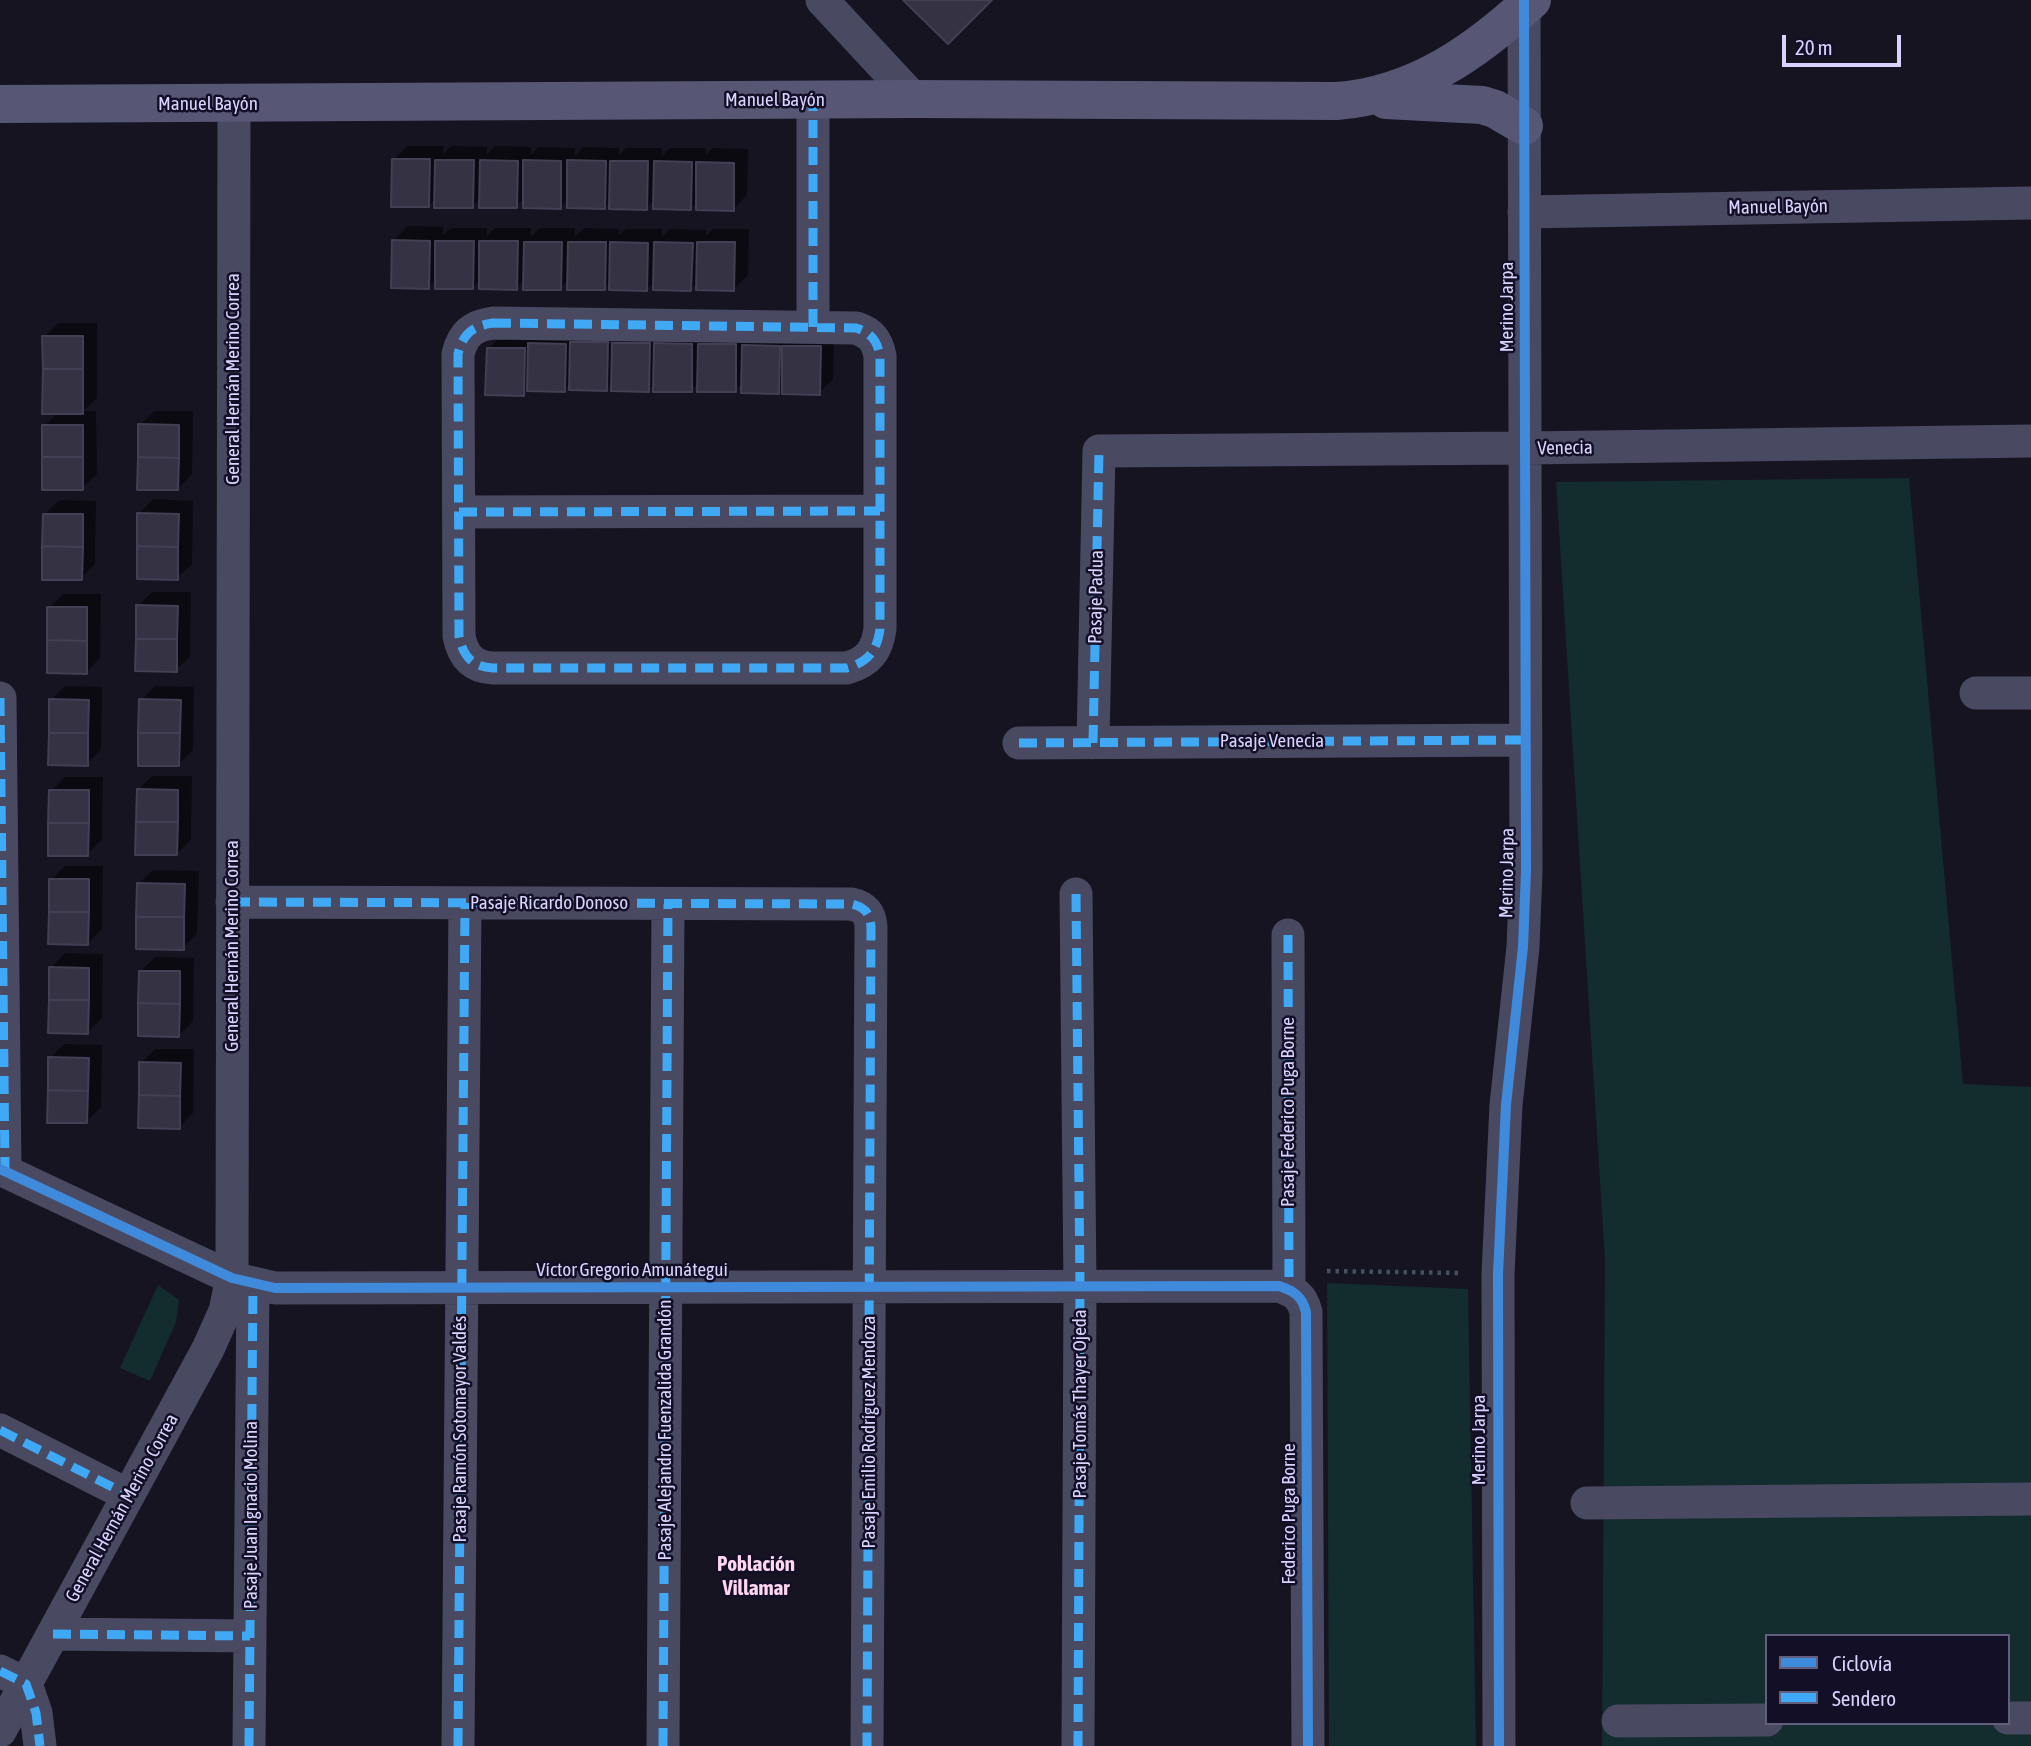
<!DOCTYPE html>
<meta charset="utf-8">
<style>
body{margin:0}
#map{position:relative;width:2031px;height:1746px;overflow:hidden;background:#161421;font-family:"Asap Condensed",sans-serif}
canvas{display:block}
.legend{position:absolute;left:1765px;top:1634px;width:245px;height:91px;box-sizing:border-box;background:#130f26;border:2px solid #625e7d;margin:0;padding:9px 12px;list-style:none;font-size:21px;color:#d9d4ff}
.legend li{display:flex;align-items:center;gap:14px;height:35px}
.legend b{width:35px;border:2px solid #625e7d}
.scale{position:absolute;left:1782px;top:35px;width:119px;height:32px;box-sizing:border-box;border:4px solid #d9d4ff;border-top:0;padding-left:9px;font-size:21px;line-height:24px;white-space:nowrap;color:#d9d4ff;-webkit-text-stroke:5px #130f26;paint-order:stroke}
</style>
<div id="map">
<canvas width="2031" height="1746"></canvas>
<ul class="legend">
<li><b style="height:9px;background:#408adc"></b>Ciclovía</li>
<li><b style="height:9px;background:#3fa9f5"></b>Sendero</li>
</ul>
<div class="scale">20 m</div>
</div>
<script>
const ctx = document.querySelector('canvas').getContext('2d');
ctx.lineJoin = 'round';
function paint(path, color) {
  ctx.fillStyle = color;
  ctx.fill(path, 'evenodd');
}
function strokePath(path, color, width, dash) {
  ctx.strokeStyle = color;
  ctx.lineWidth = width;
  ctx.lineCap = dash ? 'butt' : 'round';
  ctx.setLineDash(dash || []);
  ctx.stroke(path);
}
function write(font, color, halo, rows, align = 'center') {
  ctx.font = font + ' "Asap Condensed",sans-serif';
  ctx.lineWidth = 5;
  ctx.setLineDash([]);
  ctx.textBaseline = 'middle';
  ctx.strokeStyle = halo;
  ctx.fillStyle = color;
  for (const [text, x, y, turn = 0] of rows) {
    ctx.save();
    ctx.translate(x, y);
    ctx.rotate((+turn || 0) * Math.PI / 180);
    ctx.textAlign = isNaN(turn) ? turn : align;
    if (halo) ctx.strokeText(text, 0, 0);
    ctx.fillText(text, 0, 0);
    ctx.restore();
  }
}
paint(new Path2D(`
 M1909 478 1963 1084 2031 1087V1746H1602L1605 1261 1556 482ZM1767 1636H2008V1723H1767Z
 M1327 1283 1468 1289 1476 1746H1329Z
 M158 1285 179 1300 176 1322 150 1381 120 1368Z`), '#132c2d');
paint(new Path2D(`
 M408 146H444L443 154 451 146 487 147V155L495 146 531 147V155L539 147 575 148V156L583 147 619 148V155L626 148H662L661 157 670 148H706V155L712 148 748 149 747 195 733 209 698 201 691 208 655 199 646 208 611 201 604 208 569 199 560 207 525 198 516 206 481 198 472 207 436 198 428 206 393 160Z
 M408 226 443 227V235L451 228H487V236L495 228H531V237L539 228H575V237L584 228 619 229V235L626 229H662V237L670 229 706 230V236L713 229H749L748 275 734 289 698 281 691 289 655 281 647 289 611 281 604 288 569 279 560 288 525 279 516 288 481 279 472 288 437 279 428 287 393 241Z
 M58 323H97V398L83 411H96L97 474 82 488 44 426 58 412 44 337Z
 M834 333 833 379 819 393 784 387 778 392 743 383 735 390 699 382 691 390 655 383 649 390 613 382 606 389 571 383 564 390 528 389 523 394 488 349 503 334ZM583 341H617V344H583Z
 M154 411H193L192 474 178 489 140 425Z
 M153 499 193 501 192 564 177 578 139 514Z
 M59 500 96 501 95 564 81 578 45 515Z
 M152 592H191L190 656 176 670 138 606Z
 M63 594H101L100 658 86 672 49 608Z
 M65 686 102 687 101 750 87 764 51 700Z
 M155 686 194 687 193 750 179 764 141 700Z
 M152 776H192L191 839 177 854 138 790Z
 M65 777H103L102 840 87 854 51 791Z
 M65 866H103L102 929 88 943 51 880Z
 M153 870 199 871 197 934 183 948 138 884Z
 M65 953 103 954 102 1018 88 1032 51 968Z
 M155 957 194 958 193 1021 179 1035 141 971Z
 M64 1044 102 1045 101 1107 87 1121 50 1058Z
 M155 1049H194L193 1113 179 1127 141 1063Z`), '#0007');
const building = new Path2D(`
 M903 0H992L948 44Z
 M392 159H430L429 207H391Z
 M435 160H474L473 208H434Z
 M480 160 518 161 517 208H479Z
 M523 160 561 161V209L523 208Z
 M567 160 606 161 605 209 567 208Z
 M610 161H648L647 210 609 209Z
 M654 161 692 162 691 210 653 209Z
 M696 162 734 163V211L696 210Z
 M392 240 430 241 429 289 391 288Z
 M435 241H474L473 289H435Z
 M479 241H518L517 290 479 289Z
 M524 242H562L561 290H523Z
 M568 242H606L605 290H567Z
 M610 242 648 243 647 291 609 290Z
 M654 242 693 243 691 291 653 290Z
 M697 242H735L734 291 696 290Z
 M42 336H83V369H43Z
 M570 342H608L607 391 569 390Z
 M528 343 566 344 565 392 527 391Z
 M612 343H650L649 392 611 391Z
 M654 343 692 344V392H653Z
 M698 344H736V392H697Z
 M742 345 780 346 779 394 741 393Z
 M782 346H821L820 395 782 394Z
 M487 348H525L524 396 485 395Z
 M43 369H83V414H42Z
 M138 424 179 425V458L138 457Z
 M42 425H83V457H42Z
 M42 457H83V490H42Z
 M138 457 179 458 178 490H137Z
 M137 513 179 514 178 547 137 546Z
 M43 514H83V547L42 546Z
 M42 546 83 547 82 580H42Z
 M137 546 178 547V580L137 579Z
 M136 605 178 606 177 639H136Z
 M47 607H87V641L47 640Z
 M136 639H177V672L135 671Z
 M47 640 87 641V674L47 673Z
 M49 699 89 700 88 733H49Z
 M139 699 181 700 180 733H138Z
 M49 733H88V766L48 765Z
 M138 733H180L179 766H138Z
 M137 789 178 790V822H136Z
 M49 790H89V823H48Z
 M136 822H178L177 855H135Z
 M48 823H89L88 856H48Z
 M49 879H89V912H49Z
 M137 883 185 884 184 917H136Z
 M49 912H89L88 945 48 944Z
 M136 917H184V950L136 949Z
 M49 967 89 968V1000H49Z
 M139 971H180V1004L138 1003Z
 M49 1000H89L88 1034 48 1033Z
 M138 1003 180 1004 179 1037 138 1036Z
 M48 1057 89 1058 88 1091 48 1090Z
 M139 1062 181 1063 180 1096 139 1095Z
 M48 1090 88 1091 87 1123H47Z
 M139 1095 180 1096V1129L138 1128Z`);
paint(building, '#343243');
strokePath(building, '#433f54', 2);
strokePath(new Path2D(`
 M1327 1271 1462 1273`), '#44505f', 4.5, [3.5, 5]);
strokePath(new Path2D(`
 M822 0 914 99
 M1524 212 2031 203
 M493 323 856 328C871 333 877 340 880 356V629C877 651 868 662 847 668H493C472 667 463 656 459 636L458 354C463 334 472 326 493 323Z
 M813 327V100
 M459 512 880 511
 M1976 693H2031
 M0 698 5 1171
 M1019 743 1525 740
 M1093 743 1099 451 1525 448 2031 441
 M1076 894 1080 1287 1078 1746
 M232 902 851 904C865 907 870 913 871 927L867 1746
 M1288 935 1289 1289
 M0 1169 232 1278 275 1288 1279 1286C1294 1291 1302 1296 1306 1312L1308 1746
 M0 1430 128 1495
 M1587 1503 2031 1499
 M53 1634 250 1636
 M0 1671 26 1684 36 1713 40 1746
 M2008 1718H2031
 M1618 1721 1767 1720
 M0 1731 208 1349 225 1311 232 1278 234 104
 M249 1746 253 1283
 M458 1746 465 903
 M663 1746 668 904
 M1499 1746 1498 1274 1506 1105 1523 947 1526 871 1524 0`), '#4a4962', 33);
strokePath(new Path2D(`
 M1386 100 1482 105 1495 109 1524 126
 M0 104 914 99 1337 101C1415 95 1476 52 1532 0`), '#575674', 38);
strokePath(new Path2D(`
 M493 323 856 328C871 333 877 340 880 356V629C877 651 868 662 847 668H493C472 667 463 656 459 636L458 354C463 334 472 326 493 323Z
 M813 327V100
 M459 512 880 511
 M0 698 5 1171
 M1019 743 1525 740
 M1093 743 1099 451
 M1076 894 1080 1287 1078 1746
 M232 902 851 904C865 907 870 913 871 927L867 1746
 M1288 935 1289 1289
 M0 1430 128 1495
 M53 1634 250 1636
 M0 1671 26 1684 36 1713 40 1746
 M249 1746 253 1283
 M458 1746 465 903
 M663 1746 668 904`), '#3fa9f5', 9, [18, 9]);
strokePath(new Path2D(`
 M0 1169 232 1278 275 1288 1279 1286C1294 1291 1302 1296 1306 1312L1308 1746
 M1499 1746 1498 1274 1506 1105 1523 947 1526 871 1524 0`), '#408adc', 10);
write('19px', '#d9d4ff', '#130f26', [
 ["Manuel Bayón",775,100],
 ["Manuel Bayón",208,104],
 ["Manuel Bayón",1778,207,-1],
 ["Merino Jarpa",1507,307,-90],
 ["General Hernán Merino Correa",233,379,-90],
 ["Venecia",1565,448,-1],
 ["Pasaje Padua",1096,597,-89],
 ["Pasaje Venecia",1272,741],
 ["Merino Jarpa",1507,873,-89],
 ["Pasaje Ricardo Donoso",549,903],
 ["General Hernán Merino Correa",232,946,-90],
 ["Pasaje Federico Puga Borne",1288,1112,-90],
 ["Víctor Gregorio Amunátegui",632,1270],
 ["Pasaje Tomás Thayer Ojeda",1080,1404,-90],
 ["Pasaje Ramón Sotomayor Valdés",460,1429,-90],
 ["Pasaje Alejandro Fuenzalida Grandón",665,1430,-90],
 ["Pasaje Emilio Rodríguez Mendoza",869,1432,-90],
 ["Merino Jarpa",1479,1440,-90],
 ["General Hernán Merino Correa",122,1508,-61],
 ["Federico Puga Borne",1289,1514,-90],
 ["Pasaje Juan Ignacio Molina",251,1515,-90]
]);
write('bold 21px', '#ffd6f0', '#130f26', [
 ["Población",756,1564],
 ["Villamar",756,1588]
]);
</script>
